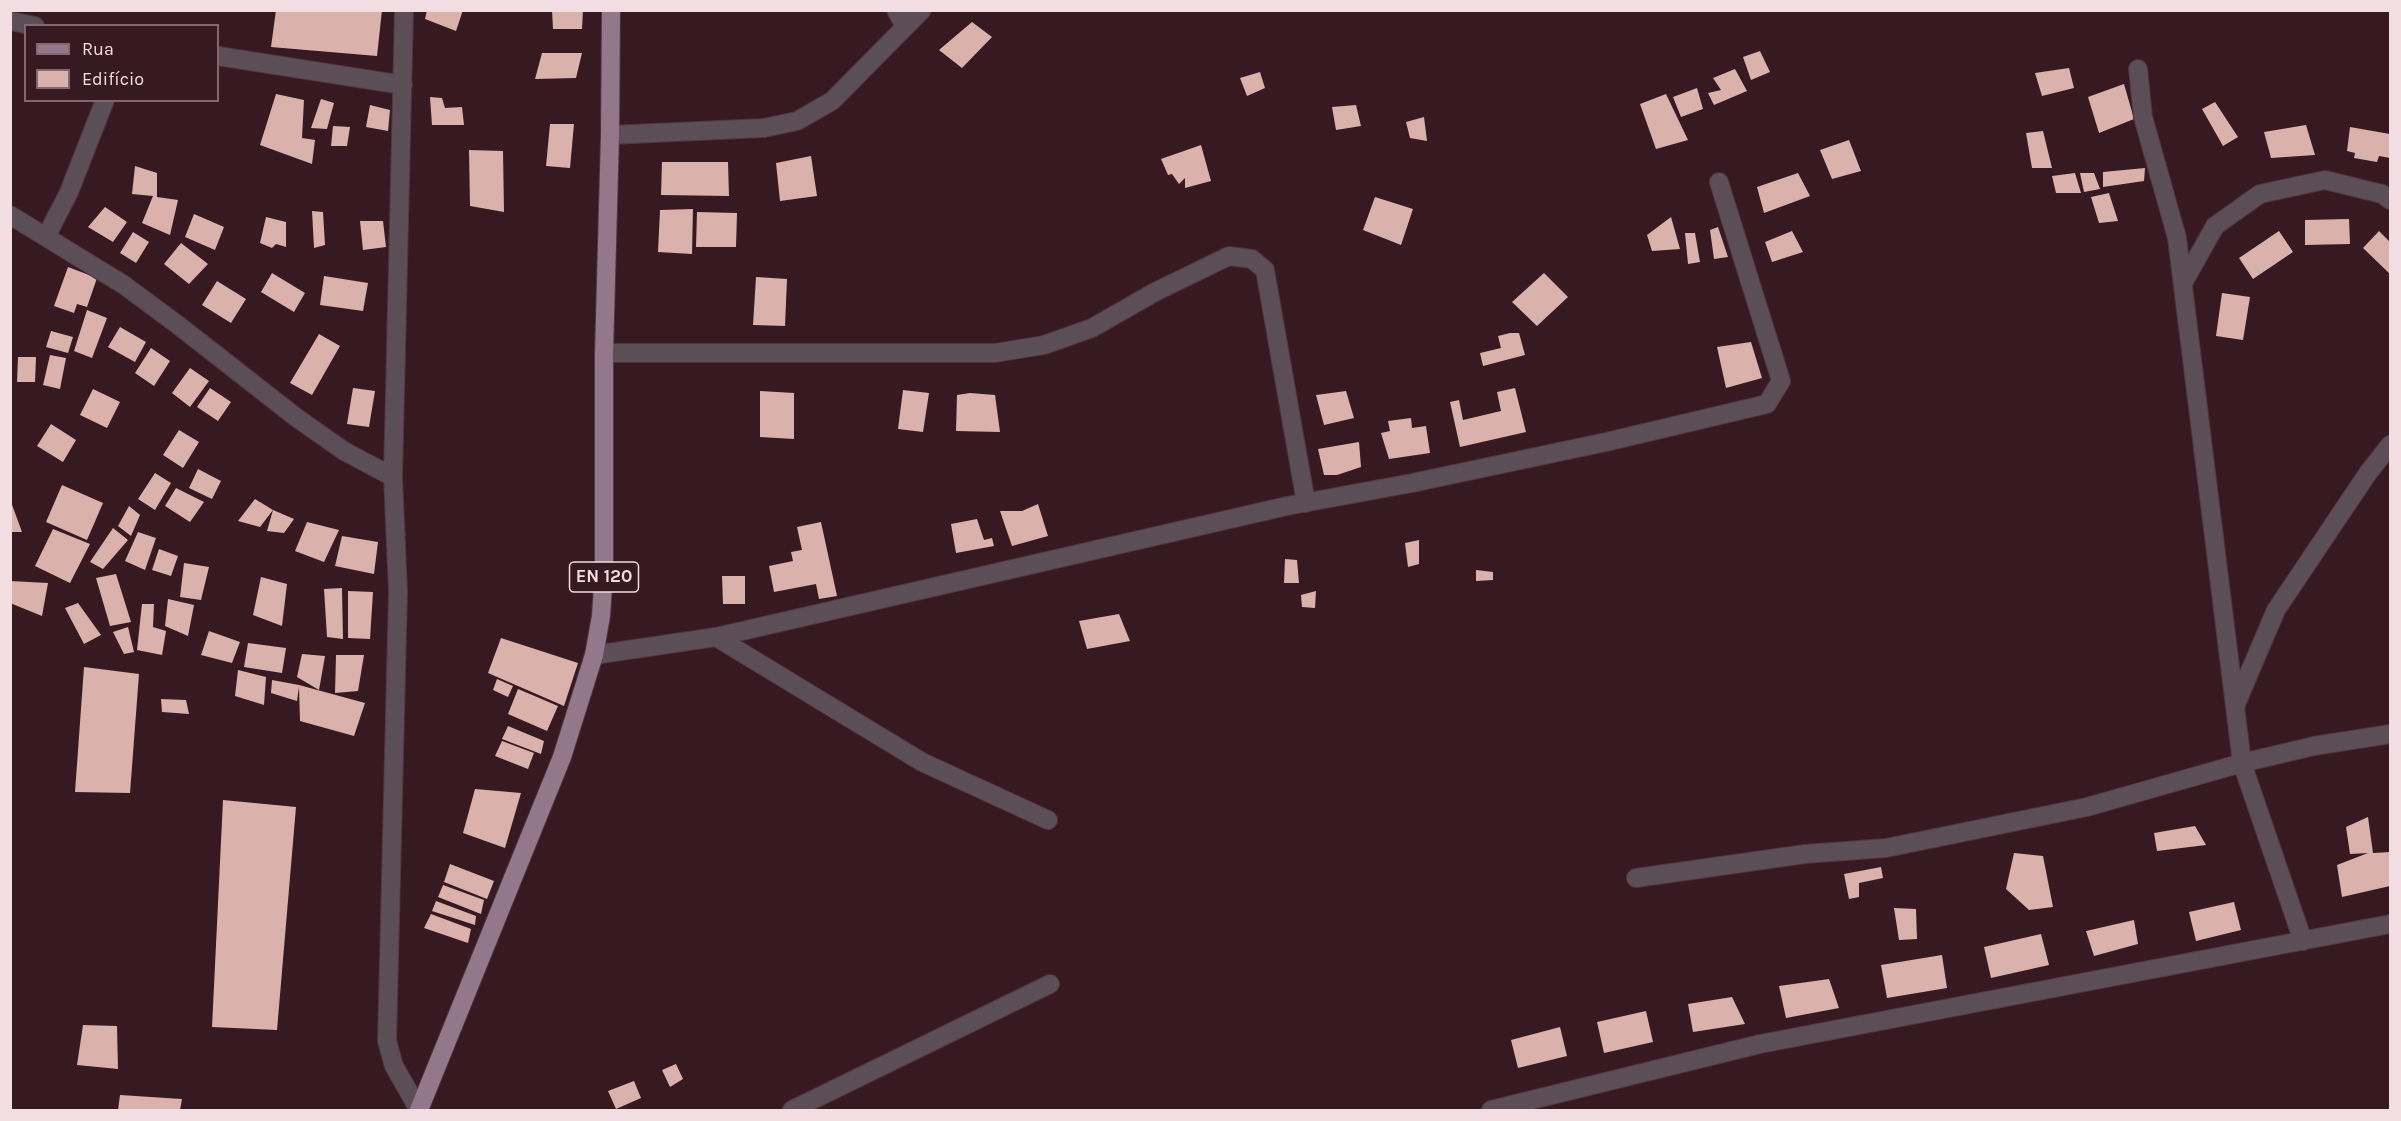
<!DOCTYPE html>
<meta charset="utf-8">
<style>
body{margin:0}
#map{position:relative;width:2401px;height:1121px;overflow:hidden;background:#371922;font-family:Karla,sans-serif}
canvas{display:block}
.frame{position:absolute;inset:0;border:12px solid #f2dde2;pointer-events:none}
.legend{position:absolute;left:24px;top:24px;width:195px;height:78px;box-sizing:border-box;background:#371922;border:2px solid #82676f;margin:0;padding:8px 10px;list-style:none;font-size:18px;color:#f2dde2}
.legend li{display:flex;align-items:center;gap:12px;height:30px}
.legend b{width:30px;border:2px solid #82676f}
</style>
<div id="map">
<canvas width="2401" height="1121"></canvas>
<div class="frame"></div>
<ul class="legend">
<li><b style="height:8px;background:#92788a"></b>Rua</li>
<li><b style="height:16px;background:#dbb1ac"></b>Edifício</li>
</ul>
</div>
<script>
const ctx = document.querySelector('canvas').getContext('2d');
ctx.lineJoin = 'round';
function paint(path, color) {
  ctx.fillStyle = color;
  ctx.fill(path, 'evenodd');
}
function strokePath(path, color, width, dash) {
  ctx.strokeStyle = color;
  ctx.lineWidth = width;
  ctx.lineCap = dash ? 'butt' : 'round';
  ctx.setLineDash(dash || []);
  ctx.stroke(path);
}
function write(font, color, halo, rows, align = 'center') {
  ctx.font = font + ' Karla,sans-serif';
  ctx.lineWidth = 6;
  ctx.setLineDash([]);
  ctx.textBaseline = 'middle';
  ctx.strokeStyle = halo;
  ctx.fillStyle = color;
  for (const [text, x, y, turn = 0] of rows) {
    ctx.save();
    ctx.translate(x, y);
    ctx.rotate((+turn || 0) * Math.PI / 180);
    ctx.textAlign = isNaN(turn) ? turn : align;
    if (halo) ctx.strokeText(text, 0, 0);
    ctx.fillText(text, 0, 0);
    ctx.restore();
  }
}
paint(new Path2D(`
 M276 10H382L377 56 271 47Z
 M427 10H463L456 31 425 19Z
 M552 10H583L582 29H553Z
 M972 22 992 37 962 68 939 50Z
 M1760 51 1770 72 1751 80 1743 57Z
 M542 53H582L576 78 535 79Z
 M2069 68 2074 88 2042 96 2035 73Z
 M1735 69 1747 91 1714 105 1708 93 1721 90 1713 78Z
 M1260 72 1265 88 1247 96 1240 78Z
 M2124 84 2134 119 2099 133 2088 97Z
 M1697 88 1703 109 1681 117 1673 97Z
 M276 94 304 100 302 138 315 140 312 164 260 145Z
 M1666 94 1688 140 1656 149 1640 104Z
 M430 97 442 98 445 108 462 107 464 125H432Z
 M321 99 334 103 327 129 311 128Z
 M2215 102 2238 137 2223 146 2202 109Z
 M370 105 390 110 388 131 366 127Z
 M1356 105 1361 126 1336 130 1332 107Z
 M1424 117 1427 141 1410 138 1406 122Z
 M550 124H574L570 168 546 166Z
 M2306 125 2315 155 2271 158 2264 132Z
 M333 126 350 127 347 146H331Z
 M2350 127 2390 134V158L2379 156 2377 162 2354 158 2355 153 2347 151Z
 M2043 131 2052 168H2032L2026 133Z
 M1849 140 1861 171 1832 179 1820 150Z
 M1201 145 1211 181 1185 188V178L1179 184 1172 174 1168 175 1161 159Z
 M469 150 503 151 504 212 470 206Z
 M811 156 817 196 780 201 776 163Z
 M662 162H728L729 196 661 195Z
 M135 166 157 173V197L178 200 170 235 142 223 153 196 132 194Z
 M2145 168 2144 181 2103 187V172Z
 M1798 173 1810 196 1764 213 1757 187Z
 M2075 173 2081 193H2056L2052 176Z
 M2080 173H2094L2100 189 2084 192Z
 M2109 193 2118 221 2099 223 2091 197Z
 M1375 197 1413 209 1401 245 1363 230Z
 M105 207 127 222 113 242 88 227Z
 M693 209 692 254 658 252 660 210Z
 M312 211 323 212 325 245 314 248Z
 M697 212 737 213 736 247H696Z
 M194 214 224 227 215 250 185 237Z
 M266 217 286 222V247L276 244 272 248 260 243Z
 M1671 217 1680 249 1652 251 1647 235Z
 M2349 219 2350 244 2305 245V220Z
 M360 221H383L386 247 363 250Z
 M1718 227 1728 257 1714 259 1710 230Z
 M1792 231 1803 252 1772 262 1765 242Z
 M2279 231 2293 252 2253 279 2239 258Z
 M2379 231 2390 242V274L2363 248Z
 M133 232 149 242 136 263 120 253Z
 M1685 233H1695L1700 262 1688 264Z
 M181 243 208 264 189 284 164 264Z
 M68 267 97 278 87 307 77 304 74 313 54 306Z
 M272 273 305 293 294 312 261 292Z
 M1544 273 1568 297 1537 326 1512 302Z
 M324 276 368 283 363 311 320 305Z
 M756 277 787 279 785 326 753 325Z
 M217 281 246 299 231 323 202 305Z
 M2222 293 2250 297 2243 340 2216 336Z
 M87 310 107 318 92 358 74 351Z
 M120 327 146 342 135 362 108 347Z
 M51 331 73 337 68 353 46 347Z
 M1510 333H1519L1525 355 1483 366 1480 353 1501 348 1498 336Z
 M319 334 340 346 312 395 290 383Z
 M1751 342 1762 378 1726 388 1717 347Z
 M151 348 170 361 154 386 135 373Z
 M50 355 66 358 60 389 43 385Z
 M18 357H36L35 382H17Z
 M190 368 209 381 190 407 172 393Z
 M210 388 231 402 218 421 197 407Z
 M353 388 375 391 369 427 347 424Z
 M1515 388 1526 432 1460 447 1450 402 1459 400 1463 420 1501 411 1497 392Z
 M93 389 120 402 107 428 80 415Z
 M903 390 929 393 923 432 898 429Z
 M760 391 794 393V439L760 437Z
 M1346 391 1354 418 1324 425 1316 395Z
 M970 393 995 395 1000 432 956 431 957 395Z
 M1411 418 1412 428 1426 426 1430 453 1389 459 1381 433 1390 431 1388 421Z
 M51 424 76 440 63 462 37 446Z
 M179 430 199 442 183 468 163 455Z
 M1359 442 1361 467 1337 475H1324L1318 449Z
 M198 469 221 481 212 499 189 488Z
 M155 473 171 483 155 510 138 499Z
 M62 485 103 503 87 540 46 522Z
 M176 488 204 502 190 522 165 506Z
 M255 499 273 510 260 527 238 521Z
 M11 502 22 532H10Z
 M1038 504 1048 536 1012 546 1000 511H1022Z
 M129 506 140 515 131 536 118 526Z
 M273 510 294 519 284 533 267 531Z
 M977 519 984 540 992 538 994 546 956 553 951 524Z
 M307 522 339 530 324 562 295 551Z
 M821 522 837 596 819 599 816 584 774 592 769 566 793 561 791 552 802 550 797 527Z
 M113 528 128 540 103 569 90 562Z
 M53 529 90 544 70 583 35 566Z
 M138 532 156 538 145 570 125 561Z
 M342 536 378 542 374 574 335 566Z
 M1419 540V564L1408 567 1405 543Z
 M159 549 178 556 171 576 152 570Z
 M1285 559 1297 560 1299 583H1284Z
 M184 563 209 567 201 600 180 597Z
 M1476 570 1493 572V580L1476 581Z
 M116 574 131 622 110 626 96 578Z
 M722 576H745V604H723Z
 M261 577 287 584 282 626 253 615Z
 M10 581 48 583 42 616 10 603Z
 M342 588 343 639 327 637 324 589Z
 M348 591 373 592 370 639 348 638Z
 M1316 591 1315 608 1302 607 1301 595Z
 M168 599 194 605 188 636 165 626Z
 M78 603 101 635 84 644 65 608Z
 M142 604H154L153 627 166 631 162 655 137 650Z
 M1119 614 1130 641 1087 649 1079 621Z
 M128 627 134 652 124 654 113 632Z
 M209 631 240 642 232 663 201 655Z
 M501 638 578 663 564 706 488 673Z
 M248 643 286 648 282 673 244 667Z
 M302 654 325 656 319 690 297 677Z
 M336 655H364L358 691 335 693Z
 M84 667 139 674 130 793 75 792Z
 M238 670 266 677 264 705 235 696Z
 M497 679 513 686 508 697 493 690Z
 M272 680 299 685 365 703 354 736 300 721 299 687 297 701 271 693Z
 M518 689 558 706 547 731 508 714Z
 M161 699 186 700 189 714 162 712Z
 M508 726 544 741 541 754 502 739Z
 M502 741 534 753 528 769 495 756Z
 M475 789 521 793 505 848 463 833Z
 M223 800 296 807 277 1030 212 1027Z
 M2368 817 2373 853 2390 852V886L2342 897 2337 865 2368 853 2350 854 2346 827Z
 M2195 826 2206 845 2157 851 2154 833Z
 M2014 853 2043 856 2053 907 2029 910 2006 889Z
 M450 864 494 881 487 899 444 882Z
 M1881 867 1883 878 1859 883V897L1849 899 1844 874Z
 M443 885 484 900 481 914 438 897Z
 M436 901 476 916 475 925 432 911Z
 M2234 902 2241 930 2196 941 2189 912Z
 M1894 908 1916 909 1917 939 1899 940Z
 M431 914 471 929 468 943 424 928Z
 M2134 920 2138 944 2094 956 2086 931Z
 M2041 934 2049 965 1991 978 1984 947Z
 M1942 955 1947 988 1887 998 1881 965Z
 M1829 979 1839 1008 1786 1018 1779 986Z
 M1732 997 1745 1024 1693 1032 1688 1004Z
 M1646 1011 1653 1042 1604 1053 1597 1022Z
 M83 1025 117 1026 118 1069 77 1065Z
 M1560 1027 1567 1056 1518 1068 1511 1040Z
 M676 1064 683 1079 670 1087 662 1070Z
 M634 1081 641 1098 616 1109 608 1091Z
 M120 1095 182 1099 180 1110H118Z`), '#dbb1ac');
const minor = new Path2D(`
 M404 10 393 477 398 592 387 1041 394 1066 419 1110
 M896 10 905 26
 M10 21 35 26
 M218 56 403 85
 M2138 69 2143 117 2177 238 2242 763 2303 941
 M610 135 764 128 797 121 832 101 922 10
 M10 215 124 285 178 325 297 418 344 451 393 477
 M46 237 69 192 105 100
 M2183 283 2215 226 2260 194 2325 180 2382 194 2390 200
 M604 353H995L1044 345 1092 328 1155 292 1229 256 1252 259 1265 270 1306 503
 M716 637 922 762 1048 820
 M594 655 716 637 1287 506 1412 483 1606 442 1767 404 1781 381 1719 182
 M2236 704 2276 610 2368 473 2390 445
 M1636 878 1805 854 1886 848 2087 807 2242 763 2314 746 2390 734
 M792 1110 1050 984
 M1491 1110 1760 1044 2390 924`);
const major = new Path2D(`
 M419 1110 562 757 594 655 601 616 604 572V353L610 135 611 10`);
strokePath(minor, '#51343d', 20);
strokePath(major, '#51343d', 20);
strokePath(minor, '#5b4e57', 18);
strokePath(major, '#92788a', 18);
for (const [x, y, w] of [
 [604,577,69]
]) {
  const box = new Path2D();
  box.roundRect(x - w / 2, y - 15, w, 30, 4.5);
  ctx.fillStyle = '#371922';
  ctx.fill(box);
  strokePath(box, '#f2dde2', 1.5);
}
write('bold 18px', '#f2dde2', null, [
 ["EN 120",604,577]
]);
</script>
